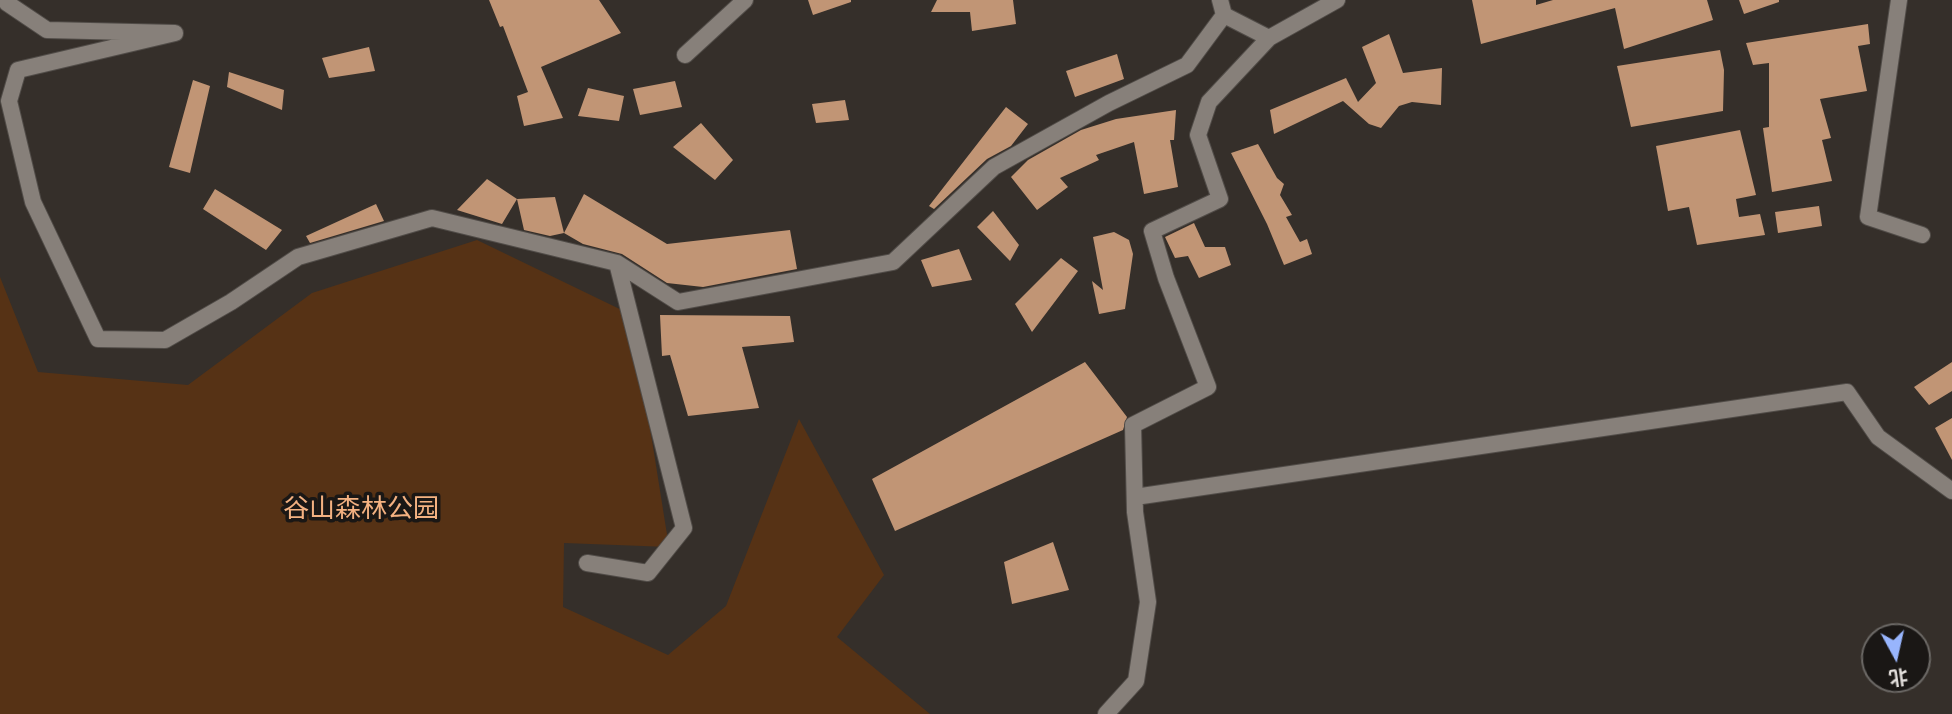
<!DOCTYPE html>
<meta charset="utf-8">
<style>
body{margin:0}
#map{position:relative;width:1952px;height:714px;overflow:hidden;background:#352f2a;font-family:Jost,"Noto Sans SC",sans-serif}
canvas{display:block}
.north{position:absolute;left:1861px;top:623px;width:70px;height:70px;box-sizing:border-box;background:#1a1715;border:2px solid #6b6865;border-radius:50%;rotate:172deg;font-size:19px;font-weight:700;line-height:28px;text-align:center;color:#e5e1de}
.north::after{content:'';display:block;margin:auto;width:24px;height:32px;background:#98b5fd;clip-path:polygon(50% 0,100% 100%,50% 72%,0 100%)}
</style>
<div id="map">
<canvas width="1952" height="714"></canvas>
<div class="north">北</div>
</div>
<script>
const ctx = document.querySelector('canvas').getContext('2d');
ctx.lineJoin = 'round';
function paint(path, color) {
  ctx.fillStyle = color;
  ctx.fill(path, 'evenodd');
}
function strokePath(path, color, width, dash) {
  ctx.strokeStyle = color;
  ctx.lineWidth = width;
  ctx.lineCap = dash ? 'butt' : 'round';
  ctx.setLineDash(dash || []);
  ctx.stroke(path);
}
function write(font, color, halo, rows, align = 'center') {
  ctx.font = font + ' Jost,"Noto Sans SC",sans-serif';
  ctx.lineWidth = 7;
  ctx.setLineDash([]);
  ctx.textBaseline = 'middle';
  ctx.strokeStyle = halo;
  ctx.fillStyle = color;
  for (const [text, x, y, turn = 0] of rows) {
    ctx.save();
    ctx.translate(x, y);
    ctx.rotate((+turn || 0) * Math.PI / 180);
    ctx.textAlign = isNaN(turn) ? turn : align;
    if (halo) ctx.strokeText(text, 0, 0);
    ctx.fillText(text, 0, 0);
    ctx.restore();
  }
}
paint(new Path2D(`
 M477 240 632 315 669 547 564 543 563 607 668 655 726 606 799 419 884 575 837 637 930 714H0V277L38 372 188 385 312 293Z`), '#563215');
paint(new Path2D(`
 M489 0H599L621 33 541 67 563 118 524 126 517 96 528 92 503 26 500 27Z
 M808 0H851V2L813 15Z
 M937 0H1013L1016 24 972 31 970 12H931Z
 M1472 0H1536V5L1553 0H1707L1713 20 1624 49 1615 8 1481 44Z
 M1739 0H1779V2L1744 14Z
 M1868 24 1870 44 1858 46 1867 91 1820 99 1831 138 1822 140 1832 181 1772 192 1763 128 1769 127V63L1753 65 1746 43Z
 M1389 34 1403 73 1442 68 1441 105 1412 102 1399 106 1381 128 1369 124 1343 101 1274 134 1270 110 1346 78 1358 102 1376 83 1362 47Z
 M369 47 375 71 329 78 322 58Z
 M1720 50 1724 70 1723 111 1631 127 1617 66Z
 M1117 54 1124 79 1075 97 1066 71Z
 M229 72 284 90 282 110 227 87Z
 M193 80 210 86 190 173 169 167Z
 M675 81 682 107 640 115 633 89Z
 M588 88 624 96 619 121 578 116Z
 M845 100 849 120 816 123 812 104Z
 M1006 107 1028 124 1011 146 987 159 934 209 929 206Z
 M1176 110 1174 140H1170L1178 187 1144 194 1134 142 1096 155 1099 160 1060 178 1068 187 1037 210 1011 177 1028 160 1081 130 1116 119Z
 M701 123 733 160 715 180 673 147Z
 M1740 130 1756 195 1736 199 1739 217 1760 214 1765 235 1697 245 1689 207 1668 211 1656 146Z
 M1258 144 1277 178 1284 184 1280 195 1292 215 1286 217 1300 242 1307 239 1312 254 1284 265 1267 224 1231 153Z
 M487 179 517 199 502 224 457 210Z
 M215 189 282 230 266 250 203 209Z
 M584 194 667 244 790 230 797 269 703 287 667 283 622 254 583 244 564 233Z
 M555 197 564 233 550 236 524 230 517 199Z
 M376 204 384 221 310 243 306 236Z
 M1819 206 1822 226 1778 233 1775 212Z
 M993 211 1019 245 1010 261 977 227Z
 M1194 223 1205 247H1225L1231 265 1199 278 1188 256 1175 258 1165 237Z
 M1114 232 1129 240 1133 254 1125 309 1099 314 1092 281 1103 290 1093 237Z
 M959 249 972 280 932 287 921 260Z
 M1061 258 1078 271 1032 332 1015 304Z
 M660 315 790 316 794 342 742 347 759 408 688 416 670 355 662 356Z
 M1085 362 1127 417 1123 430 895 531 872 479Z
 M1952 362V391L1929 405 1914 387Z
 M1952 418V460L1935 428Z
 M1053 542 1069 590 1012 604 1004 562Z`), '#c19575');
const street = new Path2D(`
 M7 0V3L47 30 175 33 18 70 9 101 33 202 98 339 165 340 231 302 298 257 432 218 617 263 684 528 648 573 587 563
 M1220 0 1224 15 1269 38 1337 0
 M1899 0 1868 217 1922 235
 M685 55 745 0
 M617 263 678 302 893 262 994 167 1109 103 1187 65 1224 15
 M1135 497 1847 392 1878 437 1952 491
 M1106 714 1136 681 1148 602 1135 512 1133 425 1208 387 1166 278 1152 231 1220 199 1198 135 1209 102 1269 38`);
strokePath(street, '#514c48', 18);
strokePath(street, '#87807a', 16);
write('26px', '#f3b181', '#1a1715', [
 ["谷山森林公园",361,511]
]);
</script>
